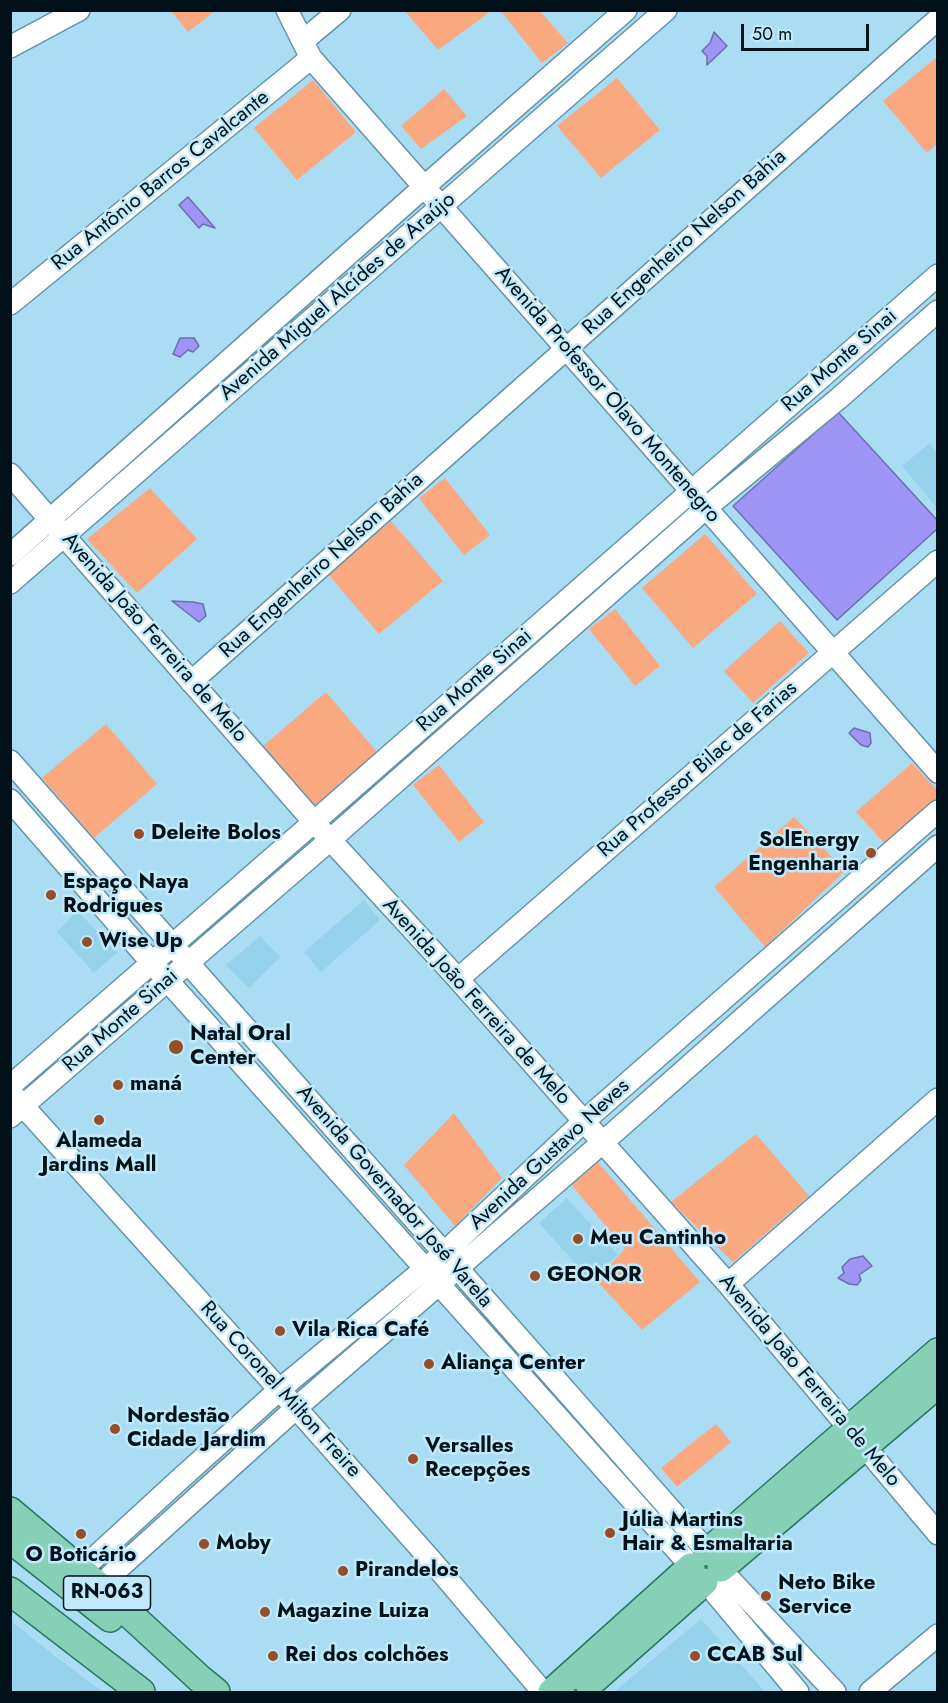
<!DOCTYPE html>
<meta charset="utf-8">
<style>
body{margin:0}
#map{position:relative;width:948px;height:1703px;overflow:hidden;background:#aaddf3;font-family:Jost,sans-serif}
canvas{display:block}
.frame{position:absolute;inset:0;border:12px solid #011119;pointer-events:none}
.scale{position:absolute;left:741px;top:24px;width:128px;height:27px;box-sizing:border-box;border:3px solid #011119;border-top:0;padding-left:8px;font-size:18px;line-height:21px;white-space:nowrap;color:#011119;-webkit-text-stroke:4px #c0e9fb;paint-order:stroke}
</style>
<div id="map">
<canvas width="948" height="1703"></canvas>
<div class="frame"></div>
<div class="scale">50 m</div>
</div>
<script>
const ctx = document.querySelector('canvas').getContext('2d');
ctx.lineJoin = 'round';
function paint(path, color) {
  ctx.fillStyle = color;
  ctx.fill(path, 'evenodd');
}
function strokePath(path, color, width, dash) {
  ctx.strokeStyle = color;
  ctx.lineWidth = width;
  ctx.lineCap = dash ? 'butt' : 'round';
  ctx.setLineDash(dash || []);
  ctx.stroke(path);
}
function write(font, color, halo, rows, align = 'center') {
  ctx.font = font + ' Jost,sans-serif';
  ctx.lineWidth = 5;
  ctx.setLineDash([]);
  ctx.textBaseline = 'middle';
  ctx.strokeStyle = halo;
  ctx.fillStyle = color;
  for (const [text, x, y, turn = 0] of rows) {
    ctx.save();
    ctx.translate(x, y);
    ctx.rotate((+turn || 0) * Math.PI / 180);
    ctx.textAlign = isNaN(turn) ? turn : align;
    if (halo) ctx.strokeText(text, 0, 0);
    ctx.fillText(text, 0, 0);
    ctx.restore();
  }
}
paint(new Path2D(`
 M930 443 937 452V508L902 466Z
 M364 900 380 920 321 972 304 952Z
 M77 911 118 952 94 973 57 932Z
 M260 936 280 957 249 988 226 965Z
 M567 1198 618 1255 589 1279 539 1223Z
 M701 1619 765 1692H614Z
 M10 1620 55 1656 103 1692H11Z`), '#96d2ec');
paint(new Path2D(`
 M171 11H215L188 32Z
 M405 11H491L438 50Z
 M501 11H540L568 43 542 63Z
 M937 57V144L927 153 883 101Z
 M617 78 660 130 601 178 557 126Z
 M313 80 356 132 297 180 254 128Z
 M444 89 467 116 421 149 401 126Z
 M445 478 490 535 464 555 419 498Z
 M150 488 197 539 137 593 87 539Z
 M391 521 443 581 379 634 328 574Z
 M705 534 757 594 693 648 642 588Z
 M615 609 660 666 635 686 589 629Z
 M780 621 809 653 753 703 724 671Z
 M326 692 377 752 314 806 263 746Z
 M106 724 157 784 94 838 42 778Z
 M912 763 937 790V798L885 844 856 812Z
 M439 765 484 822 459 842 413 785Z
 M794 817 845 871 765 947 714 887Z
 M454 1113 502 1178 455 1226 404 1165Z
 M756 1134 809 1196 733 1262 671 1202Z
 M597 1161 700 1282 642 1330 596 1280 625 1249 570 1183Z
 M716 1424 731 1442 677 1487 661 1468Z`), '#faa880');
const water = new Path2D(`
 M714 32 727 46 707 65V56L702 51 710 43Z
 M188 197 215 228 203 224 199 228 179 205Z
 M180 338H194L199 346 193 352 188 350 180 357 173 354Z
 M838 412 937 520V529L837 620 733 506Z
 M172 601 193 602 203 604 206 616 199 622Z
 M854 728 870 733 871 743 868 747 861 745 849 733Z
 M863 1256 872 1266 859 1275 861 1280 857 1285 849 1284 838 1278 844 1273 842 1267 850 1259Z`);
paint(water, '#9d94f4');
strokePath(water, '#6e6db2', 1.5);
const minor = new Path2D(`
 M287 10 311 58 938 772
 M303 41 340 10
 M10 47 79 10
 M10 304 311 58
 M10 474 314 822 458 979 728 1284 938 1534
 M10 555 424 187 626 10
 M10 583 666 10
 M191 682 938 19
 M10 761 707 1551
 M10 800 167 980 691 1566
 M458 979 938 561
 M10 1086 314 822 938 275
 M14 1096 296 1408 430 1559 543 1692
 M10 1117 330 840 706 508 838 399 938 311
 M728 1284 938 1099
 M81 1570 179 1480 279 1390 444 1253 583 1122 938 811
 M721 1570 835 1692
 M706 1582 798 1692
 M99 1586 296 1408 602 1143 938 846
 M870 1692 938 1635`);
const major = new Path2D(`
 M10 1511 99 1586 200 1679 216 1692
 M10 1539 110 1618
 M708 1552 938 1352
 M721 1568 938 1384
 M10 1591 141 1692
 M589 1684 704 1582
 M552 1692 691 1567`);
strokePath(minor, '#6393a8', 24);
strokePath(major, '#257861', 30);
strokePath(minor, '#fff', 21);
strokePath(major, '#88cfb8', 27);
for (const [x, y, r, color] of [
 [139,834,6,"#954e28"],
 [871,853,6,"#954e28"],
 [51,895,6,"#954e28"],
 [87,942,6,"#954e28"],
 [176,1047,8,"#954e28"],
 [118,1085,6,"#954e28"],
 [99,1120,6,"#954e28"],
 [578,1239,6,"#954e28"],
 [535,1276,6,"#954e28"],
 [280,1331,6,"#954e28"],
 [429,1364,6,"#954e28"],
 [115,1429,6,"#954e28"],
 [413,1459,6,"#954e28"],
 [610,1533,6,"#954e28"],
 [81,1534,6,"#954e28"],
 [204,1544,6,"#954e28"],
 [343,1571,6,"#954e28"],
 [766,1596,6,"#954e28"],
 [265,1612,6,"#954e28"],
 [273,1656,6,"#954e28"],
 [695,1656,6,"#954e28"]
]) {
  const dot = new Path2D();
  dot.arc(x, y, r, 0, 2 * Math.PI);
  ctx.fillStyle = color;
  ctx.fill(dot);
  strokePath(dot, '#c0e9fb', 2);
}
for (const [x, y, w] of [
 [107,1593,87]
]) {
  const box = new Path2D();
  box.roundRect(x - w / 2, y - 17, w, 34, 4.5);
  ctx.fillStyle = '#c0e9fb';
  ctx.fill(box);
  strokePath(box, '#011119', 1.5);
}
write('bold 20px', '#011119', null, [
 ["RN-063",107,1593]
]);
write('21px', '#011119', '#c0e9fb', [
 ["Rua Antônio Barros Cavalcante",161,181,-39],
 ["Rua Engenheiro Nelson Bahia",685,243,-42],
 ["Avenida Miguel Alcídes de Araújo",338,297,-41],
 ["Rua Monte Sinai",840,361,-41],
 ["Avenida Professor Olavo Montenegro",607,395,49],
 ["Rua Engenheiro Nelson Bahia",322,566,-42],
 ["Avenida João Ferreira de Melo",154,638,49],
 ["Rua Monte Sinai",475,681,-41],
 ["Rua Professor Bilac de Farias",698,770,-41],
 ["Avenida João Ferreira de Melo",476,1002,48],
 ["Rua Monte Sinai",121,1021,-41],
 ["Avenida Gustavo Neves",550,1155,-43],
 ["Avenida Governador José Varela",394,1197,49],
 ["Avenida João Ferreira de Melo",809,1381,50],
 ["Rua Coronel Milton Freire",280,1390,48]
]);
write('bold 21px', '#011119', '#c0e9fb', [
 ["Deleite Bolos",151,834],
 ["SolEnergy",859,841,"right"],
 ["Engenharia",859,865,"right"],
 ["Espaço Naya",63,883],
 ["Rodrigues",63,907],
 ["Wise Up",99,942],
 ["Natal Oral",190,1035],
 ["Center",190,1059],
 ["maná",130,1085],
 ["Alameda",99,1142,"center"],
 ["Jardins Mall",99,1166,"center"],
 ["Meu Cantinho",590,1239],
 ["GEONOR",547,1276],
 ["Vila Rica Café",292,1331],
 ["Aliança Center",441,1364],
 ["Nordestão",127,1417],
 ["Cidade Jardim",127,1441],
 ["Versalles",425,1447],
 ["Recepções",425,1471],
 ["Júlia Martins",622,1521],
 ["Hair & Esmaltaria",622,1545],
 ["Moby",216,1544],
 ["O Boticário",81,1556,"center"],
 ["Pirandelos",355,1571],
 ["Neto Bike",778,1584],
 ["Service",778,1608],
 ["Magazine Luiza",277,1612],
 ["Rei dos colchões",285,1656],
 ["CCAB Sul",707,1656]
], 'left');
</script>
